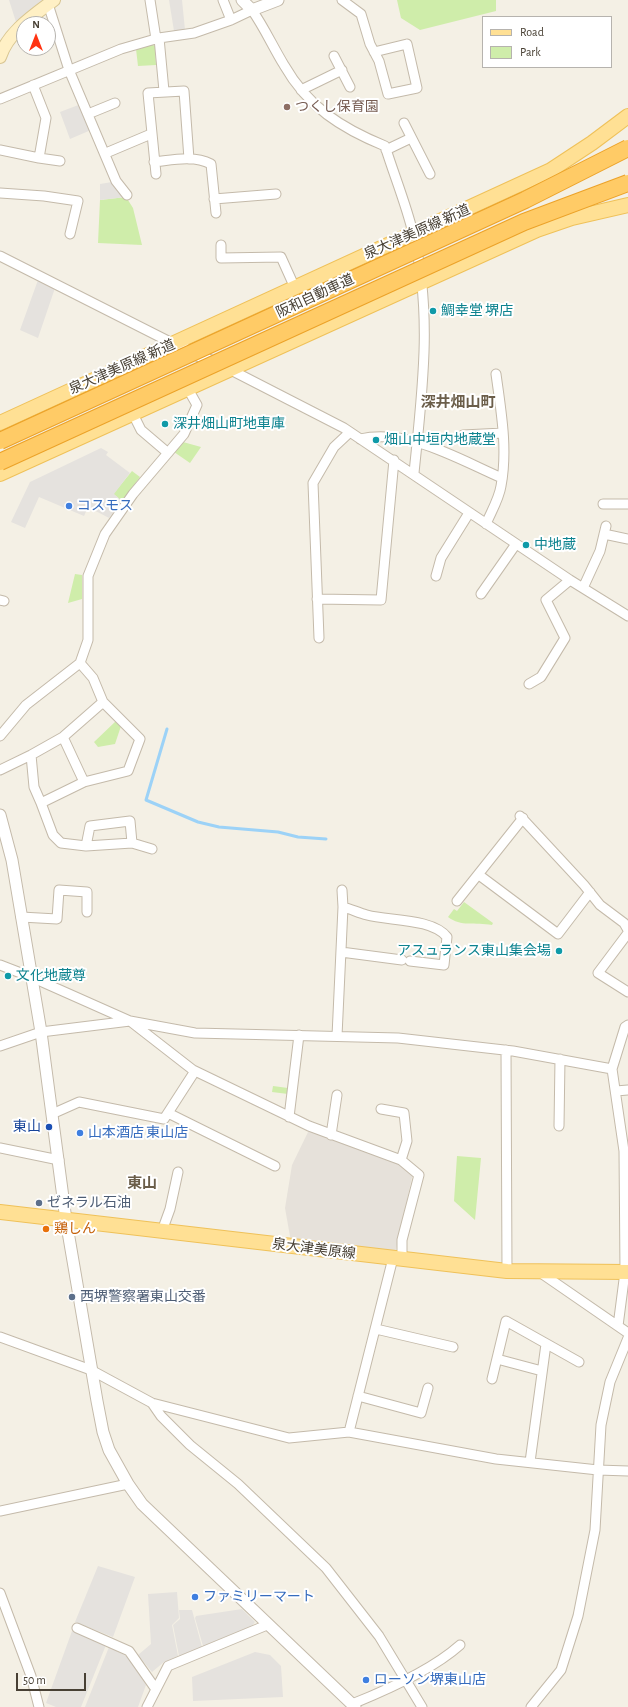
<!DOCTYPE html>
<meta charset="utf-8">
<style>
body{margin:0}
#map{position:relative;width:628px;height:1707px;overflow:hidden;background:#f4f0e5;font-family:"Alegreya Sans",sans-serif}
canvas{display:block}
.legend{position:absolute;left:482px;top:16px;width:130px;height:52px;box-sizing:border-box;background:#fff;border:1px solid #b6b3ae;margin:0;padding:5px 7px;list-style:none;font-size:12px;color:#484034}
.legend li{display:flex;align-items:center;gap:8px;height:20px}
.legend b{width:20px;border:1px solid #b6b3ae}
.north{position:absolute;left:16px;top:16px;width:40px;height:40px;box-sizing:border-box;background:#fff;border:1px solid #b6b3ae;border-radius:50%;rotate:0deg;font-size:11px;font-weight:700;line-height:16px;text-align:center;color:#484034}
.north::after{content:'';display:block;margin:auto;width:14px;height:18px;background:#ff3312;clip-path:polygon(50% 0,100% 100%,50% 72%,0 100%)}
.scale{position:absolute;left:16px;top:1673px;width:70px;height:18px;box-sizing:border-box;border:2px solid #484034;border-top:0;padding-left:5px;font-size:12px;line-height:14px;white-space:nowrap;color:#484034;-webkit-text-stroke:3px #fff;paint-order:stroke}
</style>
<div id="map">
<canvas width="628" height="1707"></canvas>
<ul class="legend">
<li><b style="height:5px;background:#ffe094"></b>Road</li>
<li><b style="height:11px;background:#cfedaa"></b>Park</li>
</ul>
<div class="north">N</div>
<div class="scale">50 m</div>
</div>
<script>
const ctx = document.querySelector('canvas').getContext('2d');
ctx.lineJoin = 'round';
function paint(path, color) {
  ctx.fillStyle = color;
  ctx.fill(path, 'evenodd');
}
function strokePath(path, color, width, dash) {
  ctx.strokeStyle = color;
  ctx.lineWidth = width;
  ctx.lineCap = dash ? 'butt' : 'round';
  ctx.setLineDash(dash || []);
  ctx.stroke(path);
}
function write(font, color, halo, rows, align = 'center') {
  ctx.font = font + ' "Alegreya Sans","Noto Sans JP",sans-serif';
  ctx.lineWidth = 4;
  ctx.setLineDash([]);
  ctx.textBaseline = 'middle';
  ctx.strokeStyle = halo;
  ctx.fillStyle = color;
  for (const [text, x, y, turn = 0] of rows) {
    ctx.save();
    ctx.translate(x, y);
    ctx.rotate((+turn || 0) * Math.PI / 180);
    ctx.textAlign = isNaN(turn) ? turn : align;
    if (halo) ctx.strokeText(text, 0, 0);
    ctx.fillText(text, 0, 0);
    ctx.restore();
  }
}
paint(new Path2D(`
 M309 1130 400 1163 413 1173 395 1253 291 1242 285 1208 292 1165Z`), '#e6e1da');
paint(new Path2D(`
 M397 0H496V11L420 30 401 18Z
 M151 44 155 46 156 65 138 66 136 49Z
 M126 197 133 208 142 245 98 243 100 200Z
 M183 442 201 447 190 463 174 452Z
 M132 471 140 477 122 501 113 494Z
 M75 574 82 575V599L68 603Z
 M116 721 121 726 115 744 98 747 94 742Z
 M464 902 493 923 492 925C475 922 461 927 448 917L454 909 457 911Z
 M273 1086 288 1088V1094L272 1092Z
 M457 1156 481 1158 475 1220 454 1201Z`), '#cfedaa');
paint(new Path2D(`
 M9 0H45L16 22Z
 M169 0H182L185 30 174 31Z
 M81 104 91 130 70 139 60 112Z
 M112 182 126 197 100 200V184Z
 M38 280 55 288 38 338 20 330Z
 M101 448 108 452 106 455 130 473 114 494 122 501 109 518 88 507 84 516 39 497 25 528 11 522 30 482Z
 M98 1566 135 1577 113 1637 75 1622Z
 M177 1592 179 1618 172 1625 178 1656 164 1662 152 1672 138 1655 151 1644 148 1594Z
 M242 1609 255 1622 252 1626 203 1646 195 1618 196 1616Z
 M179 1610H192L202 1647 179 1656 173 1625 180 1619Z
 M72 1631 106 1645 81 1707H56L46 1703Z
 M109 1647 130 1658 146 1685 138 1707H85Z
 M255 1652 270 1655 281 1666 283 1697 193 1701 192 1677Z`), '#e5e2de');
strokePath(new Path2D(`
 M167 729 146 800 198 822 219 827 278 832 298 837 326 839`), '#9cd2f7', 3);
const minor = new Path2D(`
 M150 0 156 39
 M223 0 231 20
 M342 0 361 14 370 44 379 61 388 94 417 88 407 44 374 52
 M48 4 69 70 116 181 127 195
 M159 38 164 91
 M334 56 350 87
 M301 90 342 70
 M0 99 121 49 159 38 194 33 231 20 252 10C264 27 273 47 284 65 308 107 341 128 385 146 394 175 406 204 413 233 433 313 422 393 414 473
 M88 114 115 103
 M404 123 430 174
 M0 150 39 158 46 118 33 85
 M386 150 411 138
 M106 153 151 134
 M39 158 60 161
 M154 162C173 160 193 155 211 164L216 213
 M156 174 148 93 184 91 189 159
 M0 193 44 196 78 201 70 234
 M214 199 276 194
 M221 245V258L281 257 295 288
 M0 256 174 344
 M229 369 344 428 570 580 628 616
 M133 414 141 430 168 453
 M463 435 503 433
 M360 439C408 428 458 459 502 478
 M603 504H628
 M486 524C491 512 499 499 501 486 508 449 501 411 496 374
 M604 534 628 539
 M436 576 441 558 469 513
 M583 588 600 551 606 526
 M481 594 516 544
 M317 599 381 600 394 460
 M0 600 4 601
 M319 638 313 483 334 447 350 432
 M80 663 93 678 103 702
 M529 684 541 677 565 638 546 600 570 580
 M0 736 26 705 80 663 88 640V576L105 534 133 494 184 434 197 405 188 389
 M31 755 34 787 41 803 84 782
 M0 770 31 755 63 737 103 702 140 739 128 771 84 782 63 737
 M41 803 53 835 61 843 86 846 132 843 152 849
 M520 816 584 885 600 905 624 923 628 930
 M86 846 90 826 130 821 132 843
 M479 875 558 934 590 892
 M457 901 523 818
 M343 907C351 909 359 913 367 915 388 921 432 918 447 937L444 965 410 961
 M21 917 57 919 59 890 87 892V912
 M628 933 598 973 628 992
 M341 952 402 960
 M0 965 31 977 130 1021 193 1070 309 1126 401 1160 419 1175 402 1240V1258
 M337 1036 343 907 342 890
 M0 1046 41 1032 130 1021 195 1033 398 1038 513 1051 612 1069
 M506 1050 507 1271
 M616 1091 628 1090
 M381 1109 404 1113 407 1141 401 1160
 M168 1113 275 1166
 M52 1114 79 1102 164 1119 195 1071
 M289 1117 299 1035
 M559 1126 560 1059
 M331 1135 337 1095
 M0 1148 59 1160
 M162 1231 170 1209 178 1172
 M541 1273 628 1333
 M618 1326 625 1272 624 1151 612 1069 625 1027 628 1025
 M376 1329 453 1347
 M0 1337 91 1370 152 1403 289 1438 349 1432 496 1459 598 1470 628 1471
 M497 1359 542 1371
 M492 1379 506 1321 579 1362
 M358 1396 421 1413 428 1388
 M152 1403 161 1416 190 1445 238 1484 326 1568 379 1636 422 1707
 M349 1432 393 1258
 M530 1462 546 1344
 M0 1511 128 1484
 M0 1593 31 1676 39 1707
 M77 1628 129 1651 155 1688
 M352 1704C387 1690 432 1670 460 1645
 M147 1707 168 1666 267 1625
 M531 1707 561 1670 578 1616 595 1530 601 1425 610 1382 628 1338`);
const tertiary = new Path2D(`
 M242 0 252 10 278 0
 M174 344 219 365
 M0 815 12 860 41 1032 66 1220 97 1401 103 1432 109 1450 128 1484 142 1504 355 1707`);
const secondary = new Path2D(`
 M0 57C8 32 34 15 54 0`);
const primary = new Path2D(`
 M0 423 551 170 592 143 628 116
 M0 474 537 230 572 218 628 205
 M0 1212 507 1271 628 1272`);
strokePath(minor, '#c4baaa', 11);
strokePath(tertiary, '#c4baaa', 13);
strokePath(secondary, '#d8c591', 14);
strokePath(primary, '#efc159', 16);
strokePath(minor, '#fff', 9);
strokePath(tertiary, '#fff', 11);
strokePath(secondary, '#fff0c5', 12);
strokePath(primary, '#ffe094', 14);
const motorwayBridge = new Path2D(`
 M0 441 525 200 628 148
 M0 462 524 222 628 183`);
strokePath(motorwayBridge, '#eca228', 18, []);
strokePath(motorwayBridge, '#ffcb66', 16);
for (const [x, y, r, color] of [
 [287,107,4,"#8d6e63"],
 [433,311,4,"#0f9aa8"],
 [165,424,4,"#0f9aa8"],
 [376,440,4,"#0f9aa8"],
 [69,506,4,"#3f7fe0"],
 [526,545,4,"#0f9aa8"],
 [559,951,4,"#0f9aa8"],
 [8,976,4,"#0f9aa8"],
 [49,1127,4,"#1a4fb4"],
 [80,1133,4,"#3f7fe0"],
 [39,1203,4,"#5c6f8a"],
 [46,1229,4,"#e8710a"],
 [72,1297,4,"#5c6f8a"],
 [195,1597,4,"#3f7fe0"],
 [366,1680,4,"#3f7fe0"]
]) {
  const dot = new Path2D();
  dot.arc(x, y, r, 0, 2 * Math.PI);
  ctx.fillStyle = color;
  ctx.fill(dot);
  strokePath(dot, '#fff', 1.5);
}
write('14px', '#785e54', '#fff', [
 ["つくし保育園",295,107]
], 'left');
write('14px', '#484034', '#fff', [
 ["泉大津美原線 新道",417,232,-24],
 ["阪和自動車道",315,296,-25],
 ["泉大津美原線 新道",122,367,-24],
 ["泉大津美原線",314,1249,7]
]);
write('14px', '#0d838f', '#fff', [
 ["鯛幸堂 堺店",441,311],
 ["深井畑山町地車庫",173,424],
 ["畑山中垣内地蔵堂",384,440],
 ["中地蔵",534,545],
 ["アスュランス東山集会場",551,951,"right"],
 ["文化地蔵尊",16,976]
], 'left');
write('14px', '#366cbe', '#fff', [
 ["コスモス",77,506],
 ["山本酒店 東山店",88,1133],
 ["ファミリーマート",203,1597],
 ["ローソン堺東山店",374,1680]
], 'left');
write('14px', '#164399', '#fff', [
 ["東山",41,1127]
], 'right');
write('14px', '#4e5e75', '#fff', [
 ["ゼネラル石油",47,1203],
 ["西堺警察署東山交番",80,1297]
], 'left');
write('14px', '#c56008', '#fff', [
 ["鶏しん",54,1229]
], 'left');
write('bold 15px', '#6b5e4a', '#fff', [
 ["深井畑山町",458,402],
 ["東山",142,1183]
]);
</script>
